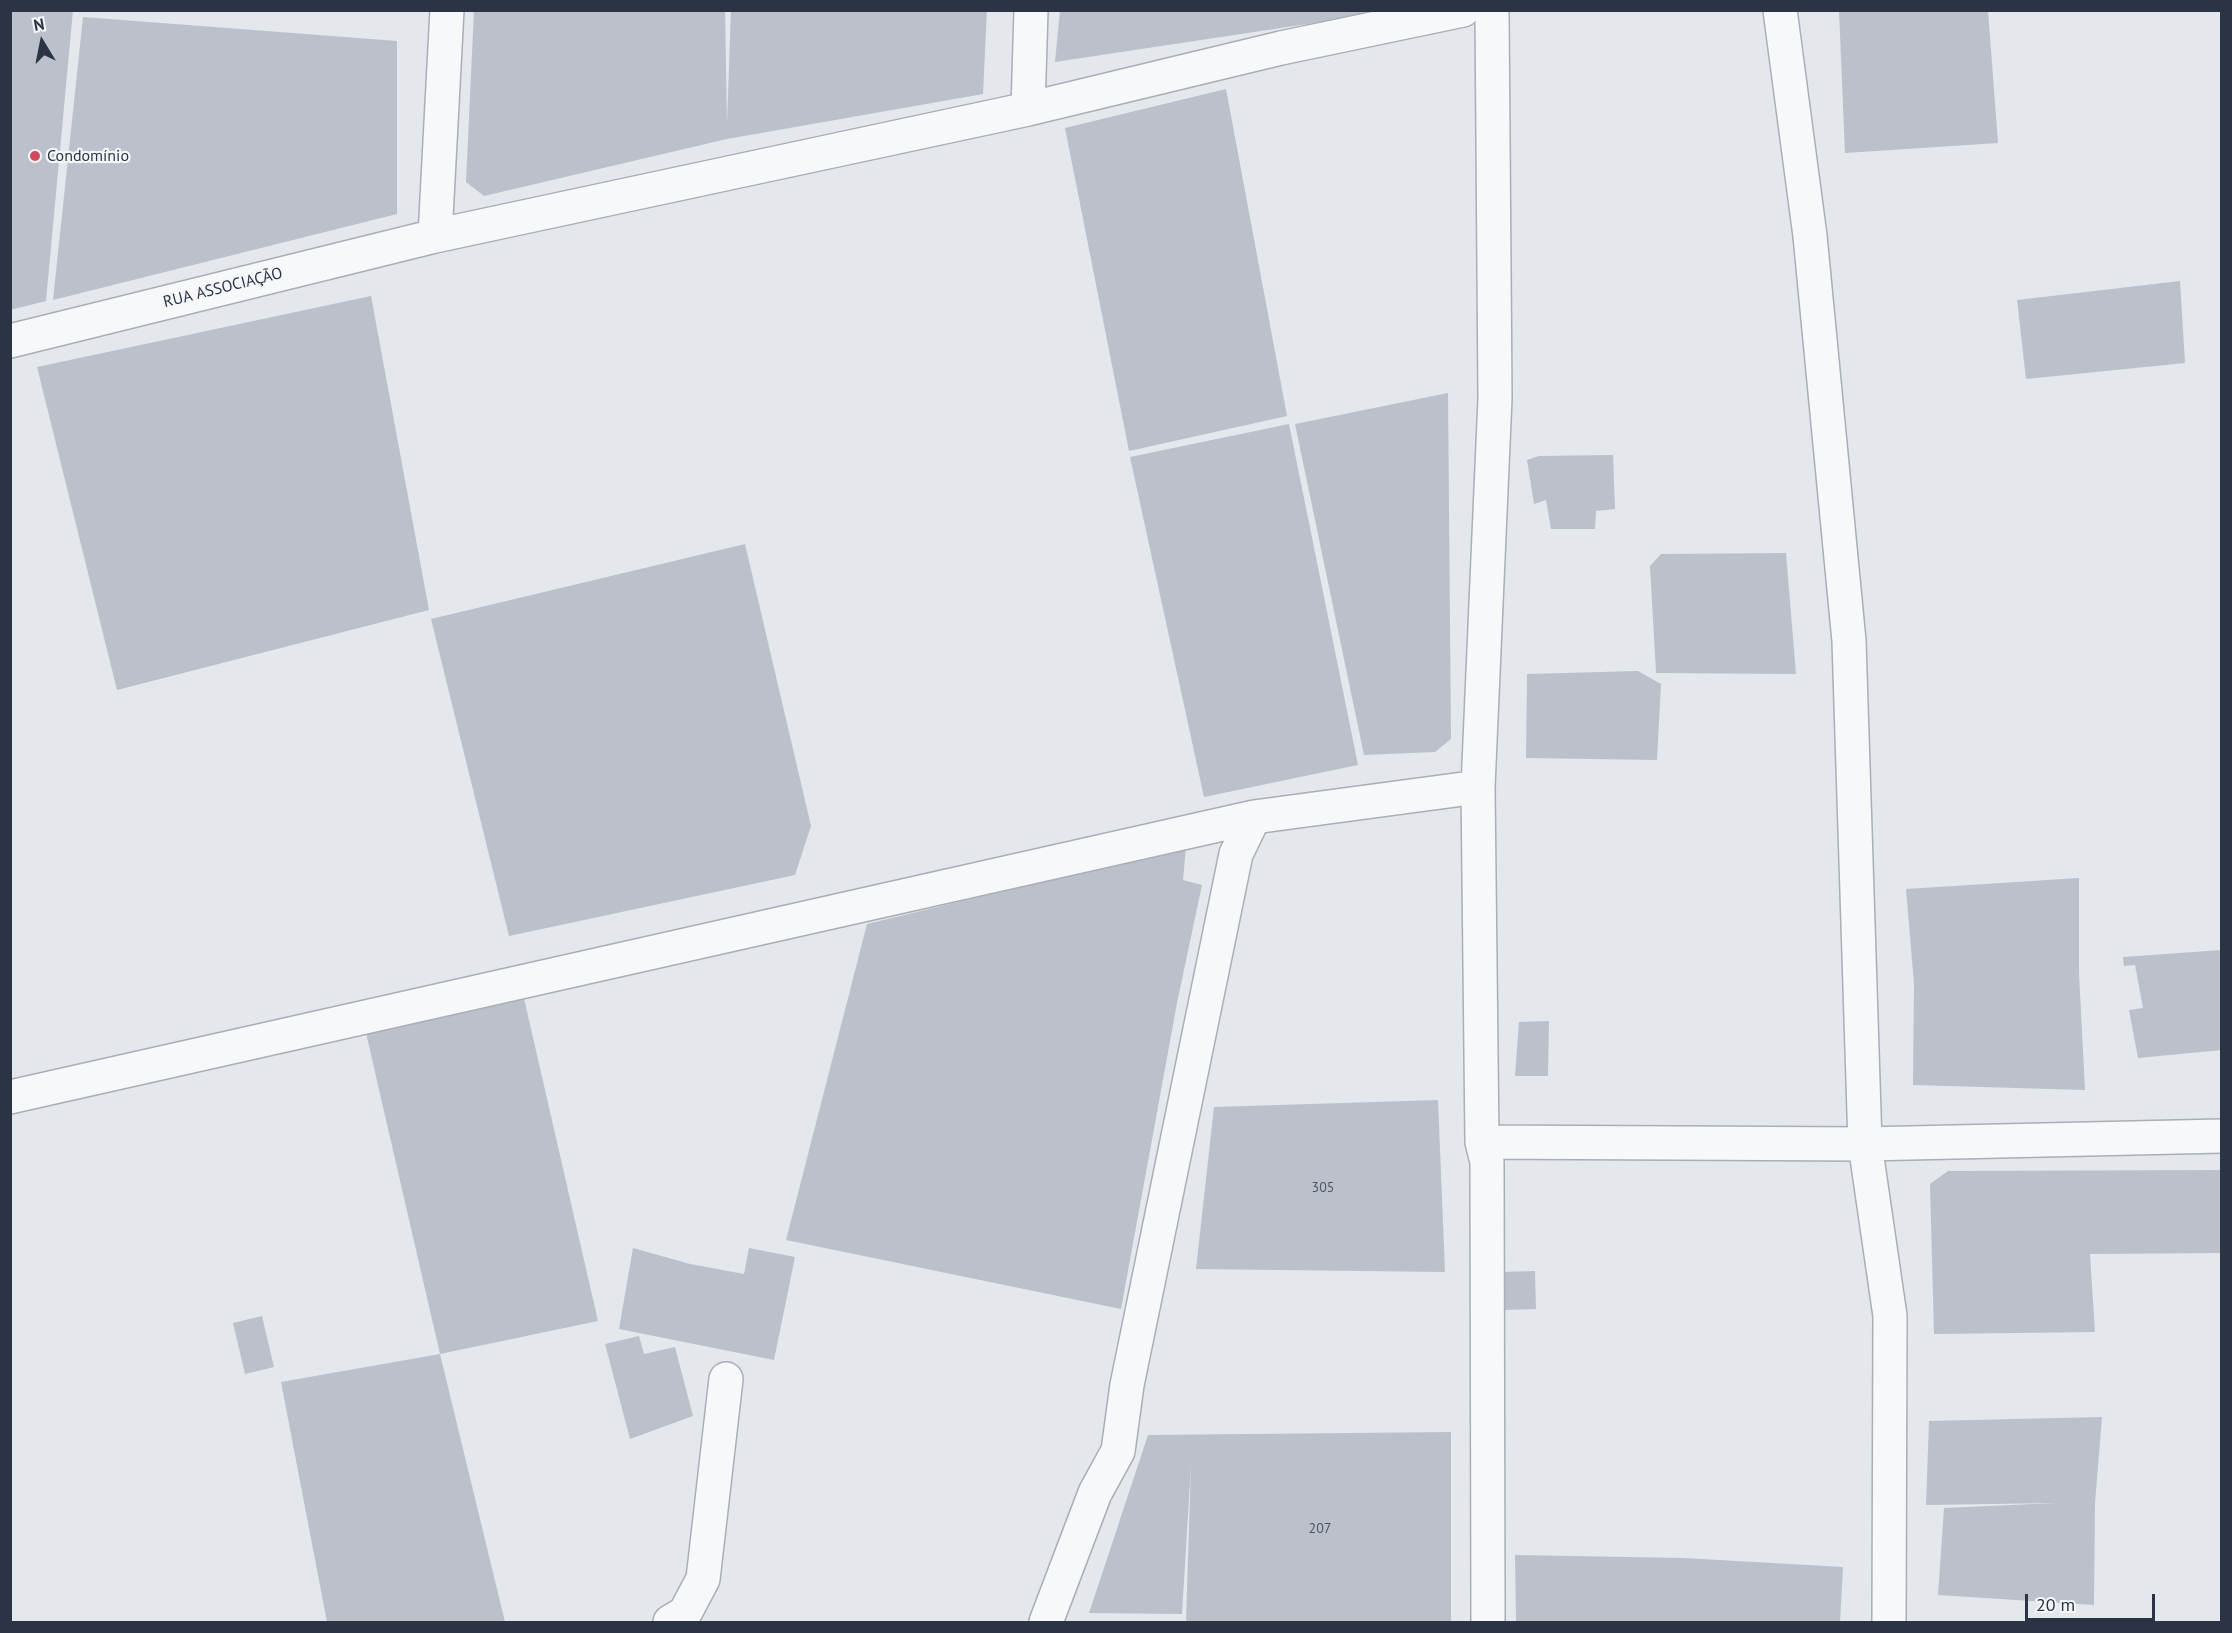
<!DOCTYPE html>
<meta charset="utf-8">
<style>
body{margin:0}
#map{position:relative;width:2232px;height:1633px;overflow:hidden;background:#e4e7ec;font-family:"PT Sans",sans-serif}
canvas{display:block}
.frame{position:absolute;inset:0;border:12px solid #2b3445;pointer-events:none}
.north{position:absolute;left:12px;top:12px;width:60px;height:60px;-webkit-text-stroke:4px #f4f6f9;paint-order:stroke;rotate:350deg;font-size:16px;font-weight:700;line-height:24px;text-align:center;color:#2b3445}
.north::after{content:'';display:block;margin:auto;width:21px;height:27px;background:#2b3445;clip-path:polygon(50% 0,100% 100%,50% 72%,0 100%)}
.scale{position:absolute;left:2025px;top:1594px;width:130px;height:27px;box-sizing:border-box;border:3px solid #2b3445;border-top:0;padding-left:8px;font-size:18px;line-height:21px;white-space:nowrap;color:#2b3445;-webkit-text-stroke:4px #f4f6f9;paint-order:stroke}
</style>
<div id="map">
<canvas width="2232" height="1633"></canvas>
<div class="frame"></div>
<div class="north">N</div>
<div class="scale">20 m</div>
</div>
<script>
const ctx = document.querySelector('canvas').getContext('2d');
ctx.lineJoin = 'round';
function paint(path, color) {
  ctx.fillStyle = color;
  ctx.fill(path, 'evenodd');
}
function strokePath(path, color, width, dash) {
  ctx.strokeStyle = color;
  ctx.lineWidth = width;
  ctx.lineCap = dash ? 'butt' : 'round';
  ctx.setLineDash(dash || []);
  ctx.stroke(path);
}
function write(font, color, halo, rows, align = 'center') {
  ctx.font = font + ' "PT Sans",sans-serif';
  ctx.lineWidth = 4.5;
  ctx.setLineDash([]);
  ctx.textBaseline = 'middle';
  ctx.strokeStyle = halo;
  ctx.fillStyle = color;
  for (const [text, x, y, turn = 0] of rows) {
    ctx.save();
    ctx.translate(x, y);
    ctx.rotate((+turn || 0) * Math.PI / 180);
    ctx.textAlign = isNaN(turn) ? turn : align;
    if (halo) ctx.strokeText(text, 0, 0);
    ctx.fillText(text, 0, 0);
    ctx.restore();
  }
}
paint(new Path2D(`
 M10 10H73L46 301 10 310Z
 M474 10H725L727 124 731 10H987L983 94 727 139 484 196 466 182Z
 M1060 10H1387V12L1055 62Z
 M1839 10H1988L1998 143 1845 153Z
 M83 17 397 41V214L53 300Z
 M1226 89 1287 416 1129 451 1065 128Z
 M2180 281 2185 363 2026 379 2017 300Z
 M371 296 429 610 117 690 37 367Z
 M1448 393 1451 739 1435 752 1364 755 1295 424Z
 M1289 424 1358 765 1204 797 1130 457Z
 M1613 455 1615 509 1596 511 1595 529H1551L1546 500 1534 504 1527 460 1539 456Z
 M745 544 811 826 795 875 509 936 431 619Z
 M1786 553 1796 674 1656 673 1650 566 1661 554Z
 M1638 671 1661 684 1657 760 1526 758 1527 674Z
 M1186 847 1183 880 1202 885 1177 1003 1121 1309 786 1240 867 924Z
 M2079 878V973L2085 1090 1913 1085 1914 984 1906 889Z
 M2222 950V1050L2138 1058 2129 1010 2143 1008 2135 965 2124 966 2123 957Z
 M523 994 598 1321 440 1354 366 1033Z
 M1549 1021 1548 1076H1515L1519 1022Z
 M1438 1100 1445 1272 1196 1269 1214 1107Z
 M2222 1170V1253L2090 1254 2095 1332 1934 1334 1930 1184 1948 1171Z
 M633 1248 690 1264 744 1274 749 1248 795 1257 774 1360 619 1329Z
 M1535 1271 1536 1309 1503 1310 1501 1272Z
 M262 1316 274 1367 245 1374 233 1323Z
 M639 1336 644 1354 675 1347 693 1416 630 1439 605 1344Z
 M440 1354 505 1622H327L281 1382Z
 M2102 1417 2095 1503 2094 1605 1938 1595 1944 1508 2057 1503 1926 1505 1929 1421Z
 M1451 1432V1622H1186L1191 1465 1182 1614 1089 1613 1148 1435Z
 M1515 1555 1684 1558 1843 1567 1840 1622H1516Z`), '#bbc0ca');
const minor = new Path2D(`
 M1780 10 1810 236 1849 641 1865 1144 1890 1316 1889 1622
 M1028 109 1031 10
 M435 236 447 10
 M10 341 435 236 1028 109 1281 48 1463 10
 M1254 817 1478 787
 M10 1097 1254 817 1236 854 1127 1385 1118 1451 1095 1493 1046 1622
 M1482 1142 1865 1144 2222 1136
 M670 1622 685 1613 703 1579 726 1379
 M1488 1622 1487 1162 1482 1142 1478 787 1495 398 1492 10`);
strokePath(minor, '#a9aeb7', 36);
strokePath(minor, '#f7f8fa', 33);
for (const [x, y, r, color] of [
 [35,156,6,"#d1495b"]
]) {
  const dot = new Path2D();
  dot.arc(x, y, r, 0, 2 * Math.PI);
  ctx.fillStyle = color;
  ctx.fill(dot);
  strokePath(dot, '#f4f6f9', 2);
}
write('14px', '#4f5766', null, [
 ["305",1323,1188],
 ["207",1320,1529]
]);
write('16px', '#2b3445', '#f4f6f9', [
 ["Condomínio",47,156]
], 'left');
write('16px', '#2b3445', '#f4f6f9', [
 ["RUA ASSOCIAÇÃO",223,288,-14]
]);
</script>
